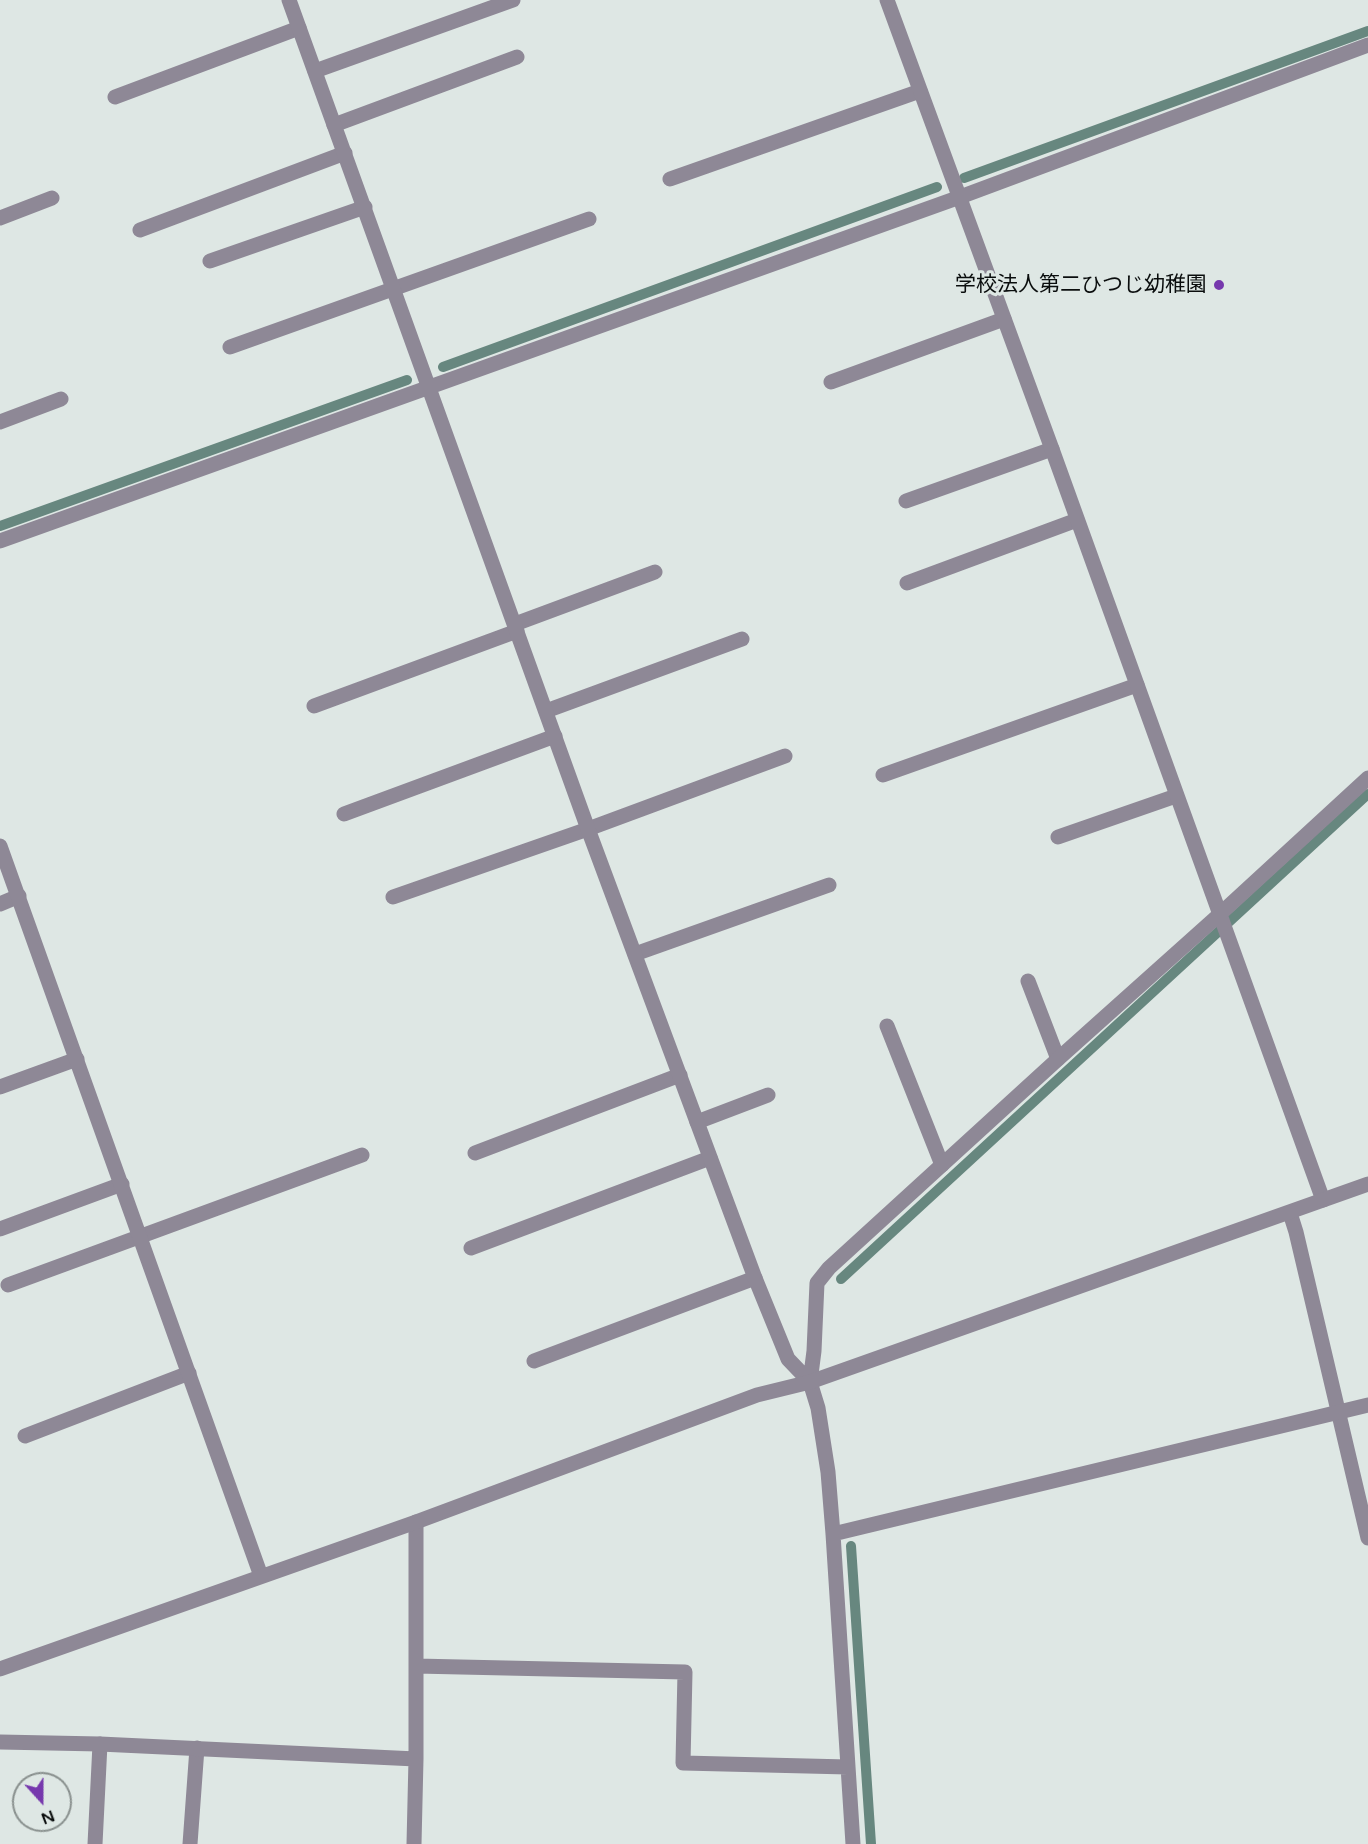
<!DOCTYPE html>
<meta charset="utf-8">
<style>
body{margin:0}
#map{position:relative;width:1368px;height:1844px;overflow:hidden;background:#dee7e4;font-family:"Varela Round",sans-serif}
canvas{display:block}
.north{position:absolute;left:12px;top:1772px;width:60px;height:60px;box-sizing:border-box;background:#dee7e4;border:2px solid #89908e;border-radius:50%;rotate:159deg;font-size:16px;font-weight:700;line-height:24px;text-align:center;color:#0a0d0d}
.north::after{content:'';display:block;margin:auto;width:21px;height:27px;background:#7638ad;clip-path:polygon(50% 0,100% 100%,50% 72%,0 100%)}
</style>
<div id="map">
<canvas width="1368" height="1844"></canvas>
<div class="north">N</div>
</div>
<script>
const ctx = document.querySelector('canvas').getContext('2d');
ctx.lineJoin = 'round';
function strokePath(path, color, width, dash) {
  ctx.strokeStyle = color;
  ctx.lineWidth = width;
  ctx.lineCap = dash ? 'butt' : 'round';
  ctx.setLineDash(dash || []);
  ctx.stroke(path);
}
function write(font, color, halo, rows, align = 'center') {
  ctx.font = font + ' "Varela Round","Noto Sans JP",sans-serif';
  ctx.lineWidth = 6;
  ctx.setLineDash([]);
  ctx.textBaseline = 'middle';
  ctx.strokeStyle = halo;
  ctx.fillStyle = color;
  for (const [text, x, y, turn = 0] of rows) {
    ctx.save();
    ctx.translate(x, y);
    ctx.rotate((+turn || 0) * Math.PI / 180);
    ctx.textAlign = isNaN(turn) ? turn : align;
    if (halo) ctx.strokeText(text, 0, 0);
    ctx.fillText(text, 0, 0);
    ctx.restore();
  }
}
strokePath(new Path2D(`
 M964 178 1368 31
 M443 367 937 187
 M0 526 407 380
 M841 1279 1368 794
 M851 1546 871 1844`), '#67877f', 10);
strokePath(new Path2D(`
 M315 71 513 0
 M115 97 299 28
 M334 125 517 57
 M670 179 920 91
 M0 218 52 198
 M140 230 345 153
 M210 261 365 207
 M230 347 589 219
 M831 382 1004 319
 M0 422 61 399
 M906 501 1052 449
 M907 583 1077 520
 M515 624 655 572
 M314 706 517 631
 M546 711 742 639
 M883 775 1137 685
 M344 814 555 736
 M1058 837 1176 796
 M393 897 588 829 785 756
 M0 904 19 896
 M635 954 829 885
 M1028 981 1058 1059
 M887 1026 942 1165
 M0 1087 77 1059
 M697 1122 768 1095
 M475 1153 680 1075
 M1290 1213 1296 1232 1368 1538
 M0 1229 122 1184
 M471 1248 710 1158
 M8 1285 362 1155
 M534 1361 755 1278
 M25 1436 189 1373
 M95 1844 100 1744
 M190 1844 197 1748`), '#8e8896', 15);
strokePath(new Path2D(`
 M289 0 588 829 755 1278 788 1359 810 1382 818 1408 828 1472 833 1534 853 1844
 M887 0 1052 449 1323 1200
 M0 541 960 197 1368 45
 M0 846 261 1576
 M810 1382 814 1351 817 1283 829 1268 1058 1059 1220 914 1368 778
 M833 1534 1368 1405
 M416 1666 685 1672 683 1763 848 1767
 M0 1742 100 1744 416 1759
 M414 1844 416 1759V1522`), '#8e8896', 15);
strokePath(new Path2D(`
 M0 1669 416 1522 757 1395 810 1382 1368 1184`), '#8e8896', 15);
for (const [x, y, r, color] of [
 [1219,285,6,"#7638ad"]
]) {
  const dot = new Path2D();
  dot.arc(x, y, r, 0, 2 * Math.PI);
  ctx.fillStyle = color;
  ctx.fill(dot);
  strokePath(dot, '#dee7e4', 2);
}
write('21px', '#0a0d0d', '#dee7e4', [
 ["学校法人第二ひつじ幼稚園",1207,285]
], 'right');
</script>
